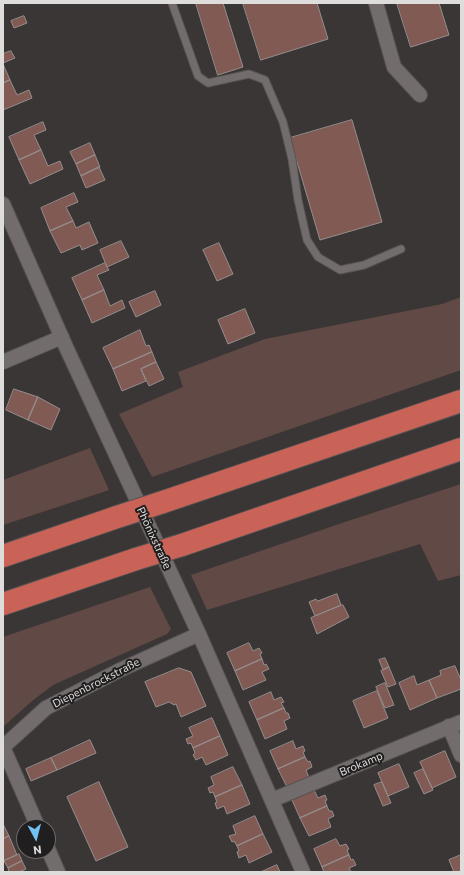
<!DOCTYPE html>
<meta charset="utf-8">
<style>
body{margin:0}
#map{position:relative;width:464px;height:875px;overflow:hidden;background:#3b3636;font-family:Commissioner,sans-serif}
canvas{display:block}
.frame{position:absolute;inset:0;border:4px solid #dfdcdc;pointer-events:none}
.north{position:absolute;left:16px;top:819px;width:40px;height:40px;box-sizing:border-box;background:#201e1e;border:1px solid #6c6a6a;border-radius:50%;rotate:173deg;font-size:11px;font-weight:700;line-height:16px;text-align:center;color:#dfdcdc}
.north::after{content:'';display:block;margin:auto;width:14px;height:18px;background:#71c1f5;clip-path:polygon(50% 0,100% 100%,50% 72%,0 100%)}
</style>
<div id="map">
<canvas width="464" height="875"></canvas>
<div class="frame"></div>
<div class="north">N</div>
</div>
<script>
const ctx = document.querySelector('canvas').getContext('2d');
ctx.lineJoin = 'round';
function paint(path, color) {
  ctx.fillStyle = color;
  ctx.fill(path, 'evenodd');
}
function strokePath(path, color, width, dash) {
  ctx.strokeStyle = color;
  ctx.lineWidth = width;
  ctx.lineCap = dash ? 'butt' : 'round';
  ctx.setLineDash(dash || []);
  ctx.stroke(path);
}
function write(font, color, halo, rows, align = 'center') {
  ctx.font = font + ' Commissioner,sans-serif';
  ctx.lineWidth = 4;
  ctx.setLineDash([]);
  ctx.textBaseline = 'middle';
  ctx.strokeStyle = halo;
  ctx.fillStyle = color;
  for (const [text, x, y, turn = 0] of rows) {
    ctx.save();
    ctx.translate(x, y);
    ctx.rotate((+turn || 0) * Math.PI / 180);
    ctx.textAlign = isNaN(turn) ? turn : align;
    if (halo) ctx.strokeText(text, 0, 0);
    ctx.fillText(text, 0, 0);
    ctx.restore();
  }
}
paint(new Path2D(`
 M461 297V370L152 477 119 414 183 387 178 372 265 339 442 304Z
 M90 448 109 490 3 525V480Z
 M461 484V575L438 581 420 544 207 610 191 575 339 524Z
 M150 587 171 629 167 634 53 685 32 701 3 727V637Z`), '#614945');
const building = new Path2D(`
 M196 3H223L243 67 218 75Z
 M243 3H317L328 39 261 60Z
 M397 3H439L449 35 411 47Z
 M24 16 27 23 14 28 11 21Z
 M11 51 15 58 3 63V54Z
 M3 64 10 80 3 83Z
 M10 80 17 95 29 90 32 98 3 110V83Z
 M352 120 382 222 320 240 290 138Z
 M43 122 46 130 34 135 41 150 19 160 9 137Z
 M90 143 95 155 76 164 70 152Z
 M41 150 48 166 60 161 63 169 30 184 19 160Z
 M95 155 100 167 81 176 76 164Z
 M99 167 105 180 86 188 81 176Z
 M74 193 78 202 66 207 73 221 50 231 41 208Z
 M73 221 76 228 89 222 98 243 82 250 80 245 61 253 50 231Z
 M121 241 129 257 107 267 100 250Z
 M219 243 233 274 217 281 203 250Z
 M105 263 109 270 97 275 104 290 82 300 72 278Z
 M104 290 110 306 122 300 125 308 92 323 82 300Z
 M155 291 161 305 136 317 129 302Z
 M245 309 255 333 228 344 218 320Z
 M140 330 146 346 149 345 152 352 113 369 103 348Z
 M152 352 156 362 141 369 146 381 122 391 113 369Z
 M156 362 164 379 149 386 141 369Z
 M14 389 38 397 28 420 6 410Z
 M38 397 60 409 51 430 28 420Z
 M337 594 341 605 315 616 309 602 316 599 317 601Z
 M343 605 349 617 317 634 311 618Z
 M249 643 253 651 259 648 262 653 260 654 262 659 235 671 227 653Z
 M385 658 389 667 383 670 379 660Z
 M262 659 264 665 266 664 269 669 262 672 266 680 243 690 235 671Z
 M455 666 461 680V689L437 698 429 680 441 675 440 671Z
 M389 667 396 684 388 687 381 671Z
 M179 668 191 672 206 706 181 717 176 704 174 705 169 702 156 707 145 682Z
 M414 676 417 685 429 680 437 698 410 710 399 683Z
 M385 683 394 705 385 708 376 687Z
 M377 691 388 718 364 728 353 701Z
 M271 692 274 700 281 697 284 702 281 703 284 708 257 720 249 702Z
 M284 708 286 713H288L290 718 284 721 287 729 265 739 257 720Z
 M212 718 220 736 193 748 191 743 188 744 186 739 193 736 189 728Z
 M220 736 228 755 206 765 202 757 196 760 193 755 195 753 193 748Z
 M90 740 96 753 57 770 51 758Z
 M293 741 296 749 303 746 305 751 303 752 305 757 278 769 270 751Z
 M445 751 456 777 432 788 420 762Z
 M305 757 308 762 310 761 312 767 306 770 309 778 287 787 278 769Z
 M51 758 57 770 31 781 26 769Z
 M399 764 409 787 388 796 378 773Z
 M233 767 242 785 215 797 213 792 210 793 208 788 214 785 211 777Z
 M423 769 433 790 424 794 414 773Z
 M99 782 128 847 96 861 67 797Z
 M382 782 391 803 383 806 374 785Z
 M242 785 250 804 227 814 224 806 217 809 215 803 217 802 215 797Z
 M314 790 318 798 325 795 327 800 325 801 327 806 300 818 292 800Z
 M327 806 329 811H332L334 816 328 819 331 827 309 836 300 818Z
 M255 816 263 834 237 846 234 841 232 842 229 836 236 834 233 826Z
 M3 824 9 836 3 839Z
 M263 834 272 852 249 863 246 855 239 858 237 852 239 851 237 846Z
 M9 836 17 855 3 861V839Z
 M336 839 340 846 346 844 349 849 347 850 349 855 322 867 314 849Z
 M19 854 22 861 8 868 4 861Z
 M349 855 351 860 353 859 356 865 349 868 351 872H324L322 867Z
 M461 855V872H454L449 860Z
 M22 861 26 869 19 872H9L8 868Z
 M277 865 280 872H261Z`);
paint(building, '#815a54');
strokePath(building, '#948e8d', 1);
const service = new Path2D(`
 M172 3 198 76 208 83 249 74 265 80 283 122 292 159 298 200 307 240 318 257 340 270 364 265 401 249`);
const minor = new Path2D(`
 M376 3 394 67 420 95
 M3 204 66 347 199 634 303 872
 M3 362 62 337
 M449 726 461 755
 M3 747 46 708 120 670 199 634
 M3 747 38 827
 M272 800 461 722
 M48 849 58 872`);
const motorway = new Path2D(`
 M163 502 461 401
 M182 545 461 449
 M3 556 117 517
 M3 604 136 559`);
strokePath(service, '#575352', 9);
strokePath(minor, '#575352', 16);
strokePath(motorway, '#575352', 24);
strokePath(service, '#726d6c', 7);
strokePath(minor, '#726d6c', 14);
strokePath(motorway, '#c96357', 22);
const motorwayBridge = new Path2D(`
 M117 517 163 502
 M136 559 182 545`);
strokePath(motorwayBridge, '#575352', 24, []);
strokePath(motorwayBridge, '#c96357', 22);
write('11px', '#dfdcdc', '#201e1e', [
 ["Phönixstraße",154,538,65],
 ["Diepenbrockstraße",96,683,-27],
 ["Brokamp",361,764,-23]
]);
</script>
